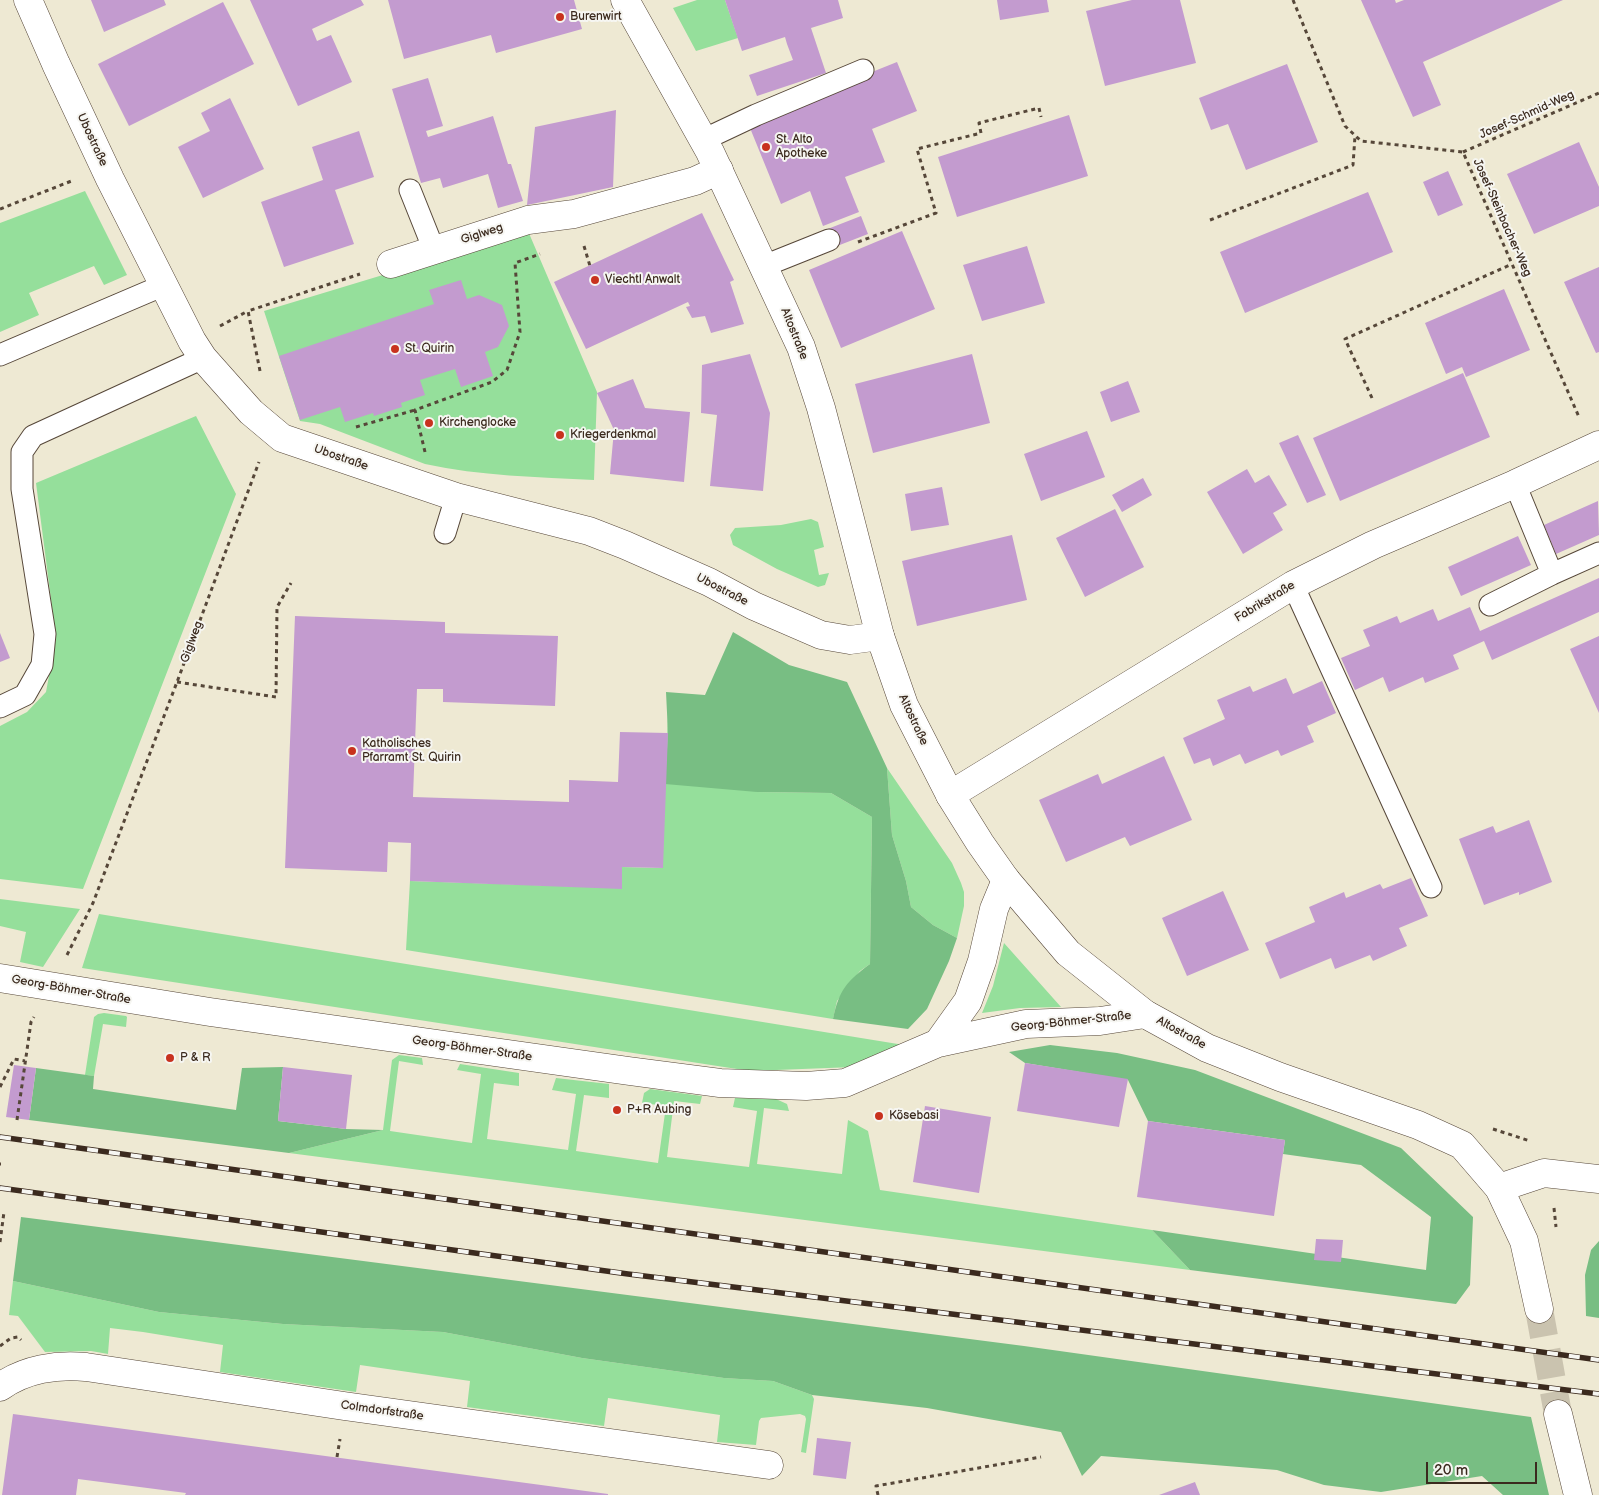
<!DOCTYPE html>
<meta charset="utf-8">
<style>
body{margin:0}
#map{position:relative;width:1599px;height:1495px;overflow:hidden;background:#eee9d3;font-family:"Balsamiq Sans",sans-serif}
canvas{display:block}
.scale{position:absolute;left:1426px;top:1462px;width:111px;height:22px;box-sizing:border-box;border:2px solid #3b2a1e;border-top:0;padding-left:6px;font-size:15px;line-height:18px;white-space:nowrap;color:#3b2a1e;-webkit-text-stroke:4px #f6f6f2;paint-order:stroke}
</style>
<div id="map">
<canvas width="1599" height="1495"></canvas>
<div class="scale">20 m</div>
</div>
<script>
const ctx = document.querySelector('canvas').getContext('2d');
ctx.lineJoin = 'round';
function paint(path, color) {
  ctx.fillStyle = color;
  ctx.fill(path, 'evenodd');
}
function strokePath(path, color, width, dash) {
  ctx.strokeStyle = color;
  ctx.lineWidth = width;
  ctx.lineCap = dash ? 'butt' : 'round';
  ctx.setLineDash(dash || []);
  ctx.stroke(path);
}
function write(font, color, halo, rows, align = 'center') {
  ctx.font = font + ' "Balsamiq Sans",sans-serif';
  ctx.lineWidth = 4;
  ctx.setLineDash([]);
  ctx.textBaseline = 'middle';
  ctx.strokeStyle = halo;
  ctx.fillStyle = color;
  for (const [text, x, y, turn = 0] of rows) {
    ctx.save();
    ctx.translate(x, y);
    ctx.rotate((+turn || 0) * Math.PI / 180);
    ctx.textAlign = isNaN(turn) ? turn : align;
    if (halo) ctx.strokeText(text, 0, 0);
    ctx.fillText(text, 0, 0);
    ctx.restore();
  }
}
paint(new Path2D(`
 M697 0H725L738 38 696 51 673 8Z
 M85 191 127 275 104 285 94 266 29 293 39 315 0 332V223Z
 M528 231 597 392 594 480C538 477 480 476 425 464L320 424 300 421 264 311Z
 M196 416 236 494 83 889 0 879V726L27 712 46 692 56 638 36 483Z
 M811 519 818 522 824 547 814 550 819 575 829 573 825 585 818 587 777 569 733 545 730 535 735 528 781 525Z
 M668 712 757 792 831 793 872 817 870 964 860 971 837 1001 833 1019 406 950 410 881 622 888V867L662 868Z
 M887 768 952 863 961 883 964 892V906L957 938 933 925 911 907 906 881 892 835Z
 M0 899 80 909 43 967 20 962 26 932 0 926Z
 M99 914 904 1045 854 1067 750 1071 82 968Z
 M1004 943 1061 1007 1020 1008 982 1013 993 986Z
 M104 1013 126 1016 127 1017 126 1027 103 1024 94 1076 85 1075 94 1017 98 1014Z
 M399 1055 422 1058 423 1065 399 1061 390 1131 472 1143 481 1074 457 1070 460 1064 519 1073V1086L494 1083 487 1139 568 1150 576 1094 552 1090 556 1078 609 1084V1098L584 1095 576 1151 658 1163 666 1106 642 1103 644 1093 650 1089 702 1096 700 1104 674 1101 667 1157 749 1167 757 1111 733 1107 735 1098 776 1099 787 1104 789 1111 764 1108 757 1164 842 1174 848 1120 868 1131 880 1190 1152 1230 1190 1270 289 1153 383 1130 392 1060Z
 M13 1281 159 1312 283 1324 443 1332 582 1358 724 1378 773 1381 812 1395 814 1399 806 1453 801 1452 806 1419 805 1416 800 1414 761 1418 759 1421 756 1445 717 1442 720 1415 608 1398 604 1426 467 1407 470 1381 360 1365 356 1392 220 1372 223 1345 143 1332 110 1328 108 1354 91 1351 45 1352 18 1316 9 1315Z`), '#95df9b');
paint(new Path2D(`
 M733 632 789 665 847 682 887 768 892 835 906 881 911 907 933 925 957 938 949 961 927 1009 908 1029 833 1019C839 990 847 981 870 964L872 817 831 793 757 792 665 784 668 733 666 692 705 695Z
 M1050 1045 1117 1053 1195 1070 1401 1148 1473 1217 1470 1285 1456 1304 1190 1270 1152 1230 1426 1270 1431 1217 1361 1165 1283 1154 1285 1140 1148 1121 1128 1080 1025 1063 1009 1052Z
 M283 1067 278 1121 346 1129 383 1130 289 1153 29 1120 36 1068 94 1076 93 1089 236 1110 242 1068Z
 M21 1217 1024 1346 1531 1417 1549 1495H1503L1482 1476 1381 1492 1324 1485 1277 1470 1101 1456 1082 1476 1061 1432 927 1408 812 1395 773 1381 724 1378 582 1358 443 1332 283 1324 159 1312 13 1281Z
 M1599 1241V1318L1586 1316 1585 1275 1591 1250Z`), '#78be83');
paint(new Path2D(`
 M91 0H164L166 5 104 32Z
 M250 0H361L364 5 312 29 317 41 331 35 352 82 298 106Z
 M388 0H574L582 29 496 53 491 35 404 59Z
 M725 0H838L843 18 811 28 826 73 757 96 749 75 793 60 787 44 785 37 742 51Z
 M997 0H1047L1049 12 1000 20Z
 M1132 0H1180L1196 63 1105 86 1086 11Z
 M1361 0H1395L1396 3 1404 0H1563L1423 62 1441 105 1413 117Z
 M223 2 254 64 129 126 98 64Z
 M897 62 917 111 872 129 885 162 845 177 859 212 823 226 810 191 781 204 750 128 852 80Z
 M1287 64 1318 142 1246 170 1228 124 1211 130 1199 98Z
 M428 78 443 126 426 131 428 137 493 116 508 164H511L523 201 498 208 488 174 443 188 440 178 421 183 392 89Z
 M230 98 264 169 203 198 178 147 210 131 201 113Z
 M616 110 613 187 527 205 535 127Z
 M1069 115 1088 176 957 217 938 157Z
 M359 131 374 177 335 190 354 244 284 267 261 202 323 180 312 147Z
 M1579 142 1599 187V206L1534 234 1507 174Z
 M1448 171 1463 205 1438 216 1423 182Z
 M1368 192 1393 252 1245 313 1220 252Z
 M702 213 734 280 730 282 744 324 711 333 705 316 692 318 686 307 690 306 688 302 586 349 554 282Z
 M861 216 868 234 832 248 825 230Z
 M902 231 935 309 841 348 809 270Z
 M1027 246 1045 303 982 321 963 265Z
 M1599 267V352L1596 353 1564 282Z
 M461 280 467 299 479 295 502 305 509 326 498 347 485 352 493 376 461 387 455 369 420 380 425 395 401 403 402 407 374 416 373 413 345 422 340 407 300 420 279 356 434 304 429 290Z
 M1504 289 1530 350 1466 377 1462 367 1446 374 1425 323Z
 M750 354 770 413 763 491 710 486 717 415 701 413 702 365Z
 M972 354 990 423 873 453 855 384Z
 M1463 373 1490 437 1340 501 1313 438Z
 M633 379 645 408 690 412 684 482 610 474 614 430 597 393Z
 M1128 381 1140 412 1111 422 1100 392Z
 M1087 431 1105 477 1041 501 1024 454Z
 M1298 435 1326 495 1307 503 1279 443Z
 M1247 469 1255 483 1269 475 1287 505 1273 513 1283 530 1243 554 1207 492Z
 M1143 478 1152 495 1122 512 1112 495Z
 M942 487 949 525 911 531 905 494Z
 M1598 501 1599 535 1556 554 1544 525Z
 M1115 509 1144 567 1085 597 1056 538Z
 M1012 535 1027 600 917 626 902 561Z
 M1518 536 1531 565 1461 596 1448 567Z
 M1599 578V612L1492 660 1484 641 1453 655 1459 669 1425 683 1423 677 1389 692 1383 677 1355 690 1341 658 1370 646 1363 630 1397 616 1400 623 1433 609 1438 621 1470 607 1480 631Z
 M295 616 445 622V633L558 636 555 706 443 702V689H417L413 797 569 802V780L618 782 620 732 668 733 663 868 622 867V889L410 881 411 843 388 842 387 872 285 868Z
 M0 633 10 658 0 662Z
 M1599 636V713L1570 649Z
 M1286 678 1293 694 1322 681 1336 713 1307 726 1314 742 1281 756 1278 750 1245 764 1240 754 1213 766 1210 758 1194 764 1183 738 1225 719 1217 700 1250 686 1253 692Z
 M1164 756 1192 820 1130 846 1125 837 1066 862 1039 800 1098 774 1102 784Z
 M1529 820 1552 882 1519 895V892L1484 905 1459 839 1493 826 1496 833Z
 M1411 878 1428 916 1399 928 1407 946 1373 961 1370 955 1335 969 1331 958 1280 979 1265 943 1315 922 1309 907 1344 892 1346 898 1380 884 1383 889Z
 M1223 891 1249 950 1187 976 1162 918Z
 M1025 1063 1128 1079 1119 1127 1017 1111Z
 M14 1065 36 1068 29 1120 6 1117Z
 M283 1067 352 1075 346 1129 278 1121Z
 M925 1106 991 1117 979 1193 913 1182Z
 M1148 1121 1285 1140 1274 1216 1137 1197Z
 M1316 1239 1343 1240 1341 1262 1314 1260Z
 M13 1414 608 1494V1495H185L186 1493 78 1479 76 1495H2Z
 M817 1438 851 1442 846 1479 813 1475Z
 M1195 1482 1200 1495H1159Z`), '#c39bcf');
strokePath(new Path2D(`
 M1539 1309 1558 1414`), '#cac3af', 28, [28, 14]);
const service = new Path2D(`
 M703 140 756 115 863 70
 M410 190 434 250
 M764 266 829 240
 M0 355 164 285
 M1515 484 1552 574
 M445 533 456 497
 M1293 585 1431 887
 M1490 605 1552 574 1599 553
 M0 707 25 695 42 665 45 634 22 489V452L33 436 203 358`);
const minor = new Path2D(`
 M391 264 528 220 574 214 695 181 719 170
 M950 795 1293 585 1373 545 1515 484 1599 445
 M0 978 210 1012 629 1071 720 1083 806 1086 845 1083 938 1043 1026 1024 1100 1021 1145 1014
 M938 1043 968 1001 982 961 994 909 1006 880
 M1499 1188 1544 1173 1599 1179
 M0 1387C25 1369 57 1364 86 1367L344 1406 769 1465`);
const tertiary = new Path2D(`
 M28 0 56 64 110 179 192 341 203 358 251 412 282 438 456 497 589 531 625 545 709 582 754 606 821 635 850 640 880 636`);
const secondary = new Path2D(`
 M625 0 710 152 801 347 821 408 840 480 880 636 904 705 950 795 980 843 1006 880 1068 953 1145 1014 1207 1048 1280 1077 1418 1125 1462 1145 1499 1188 1524 1241 1539 1309
 M1558 1414 1578 1495`);
strokePath(service, '#564739', 23);
strokePath(minor, '#564739', 29);
strokePath(tertiary, '#564739', 29);
strokePath(secondary, '#564739', 29);
strokePath(new Path2D(`
 M1293 0 1345 126 1361 141 1463 152 1579 417
 M1463 152 1599 93
 M0 209 74 180
 M1210 220 1353 165 1355 136
 M858 242 936 213 917 149 981 133 979 123 1039 108 1041 117
 M584 246 590 266
 M220 326 248 311
 M260 371 248 311 360 274
 M1372 398 1345 339 1512 264
 M356 427 415 410
 M425 452 415 410 492 382 507 370 520 332 515 263 540 254
 M177 682 276 697 277 607 291 583
 M67 955 93 903 177 682 259 462
 M0 1087 14 1059 25 1061
 M17 1120 31 1022 34 1017
 M1493 1129 1530 1141
 M0 1164H1
 M1554 1208 1556 1227
 M0 1242 4 1212
 M0 1346 11 1338 18 1337 21 1340
 M337 1457 340 1439
 M878 1495 876 1486 1041 1457`), '#564739', 3, [4, 4]);
strokePath(service, '#fff', 21);
strokePath(minor, '#fff', 28);
strokePath(tertiary, '#fff', 28);
strokePath(secondary, '#fff', 28);
const rail = new Path2D(`
 M0 1137 1599 1360
 M0 1188 628 1274 1599 1394`);
strokePath(rail, '#3b2a1e', 5.5);
strokePath(rail, '#f6f6f2', 4, [11]);
for (const [x, y, r, color] of [
 [560,17,5,"#c8321e"],
 [766,147,5,"#c8321e"],
 [595,280,5,"#c8321e"],
 [395,349,5,"#c8321e"],
 [429,423,5,"#c8321e"],
 [560,435,5,"#c8321e"],
 [352,751,5,"#c8321e"],
 [170,1058,5,"#c8321e"],
 [617,1110,5,"#c8321e"],
 [879,1116,5,"#c8321e"]
]) {
  const dot = new Path2D();
  dot.arc(x, y, r, 0, 2 * Math.PI);
  ctx.fillStyle = color;
  ctx.fill(dot);
  strokePath(dot, '#f6f6f2', 2);
}
write('12px', '#3b2a1e', '#f6f6f2', [
 ["Burenwirt",570,17],
 ["St. Alto",776,140],
 ["Apotheke",776,154],
 ["Viechtl Anwalt",605,280],
 ["St. Quirin",405,349],
 ["Kirchenglocke",439,423],
 ["Kriegerdenkmal",570,435],
 ["Katholisches",362,744],
 ["Pfarramt St. Quirin",362,758],
 ["P & R",180,1058],
 ["P+R Aubing",627,1110],
 ["Kösebasi",889,1116]
], 'left');
write('12px', '#3b2a1e', '#f6f6f2', [
 ["Josef-Schmid-Weg",1527,115,-24],
 ["Ubostraße",92,140,65],
 ["Josef-Steinbacher-Weg",1502,218,66],
 ["Giglweg",482,234,-18],
 ["Altostraße",794,334,68],
 ["Ubostraße",341,458,19],
 ["Ubostraße",722,590,27],
 ["Fabrikstraße",1265,602,-31],
 ["Giglweg",192,642,-70],
 ["Altostraße",913,720,65],
 ["Georg-Böhmer-Straße",71,990,10],
 ["Georg-Böhmer-Straße",1071,1022,-6],
 ["Altostraße",1181,1033,29],
 ["Georg-Böhmer-Straße",472,1049,8],
 ["Colmdorfstraße",382,1411,8]
]);
</script>
